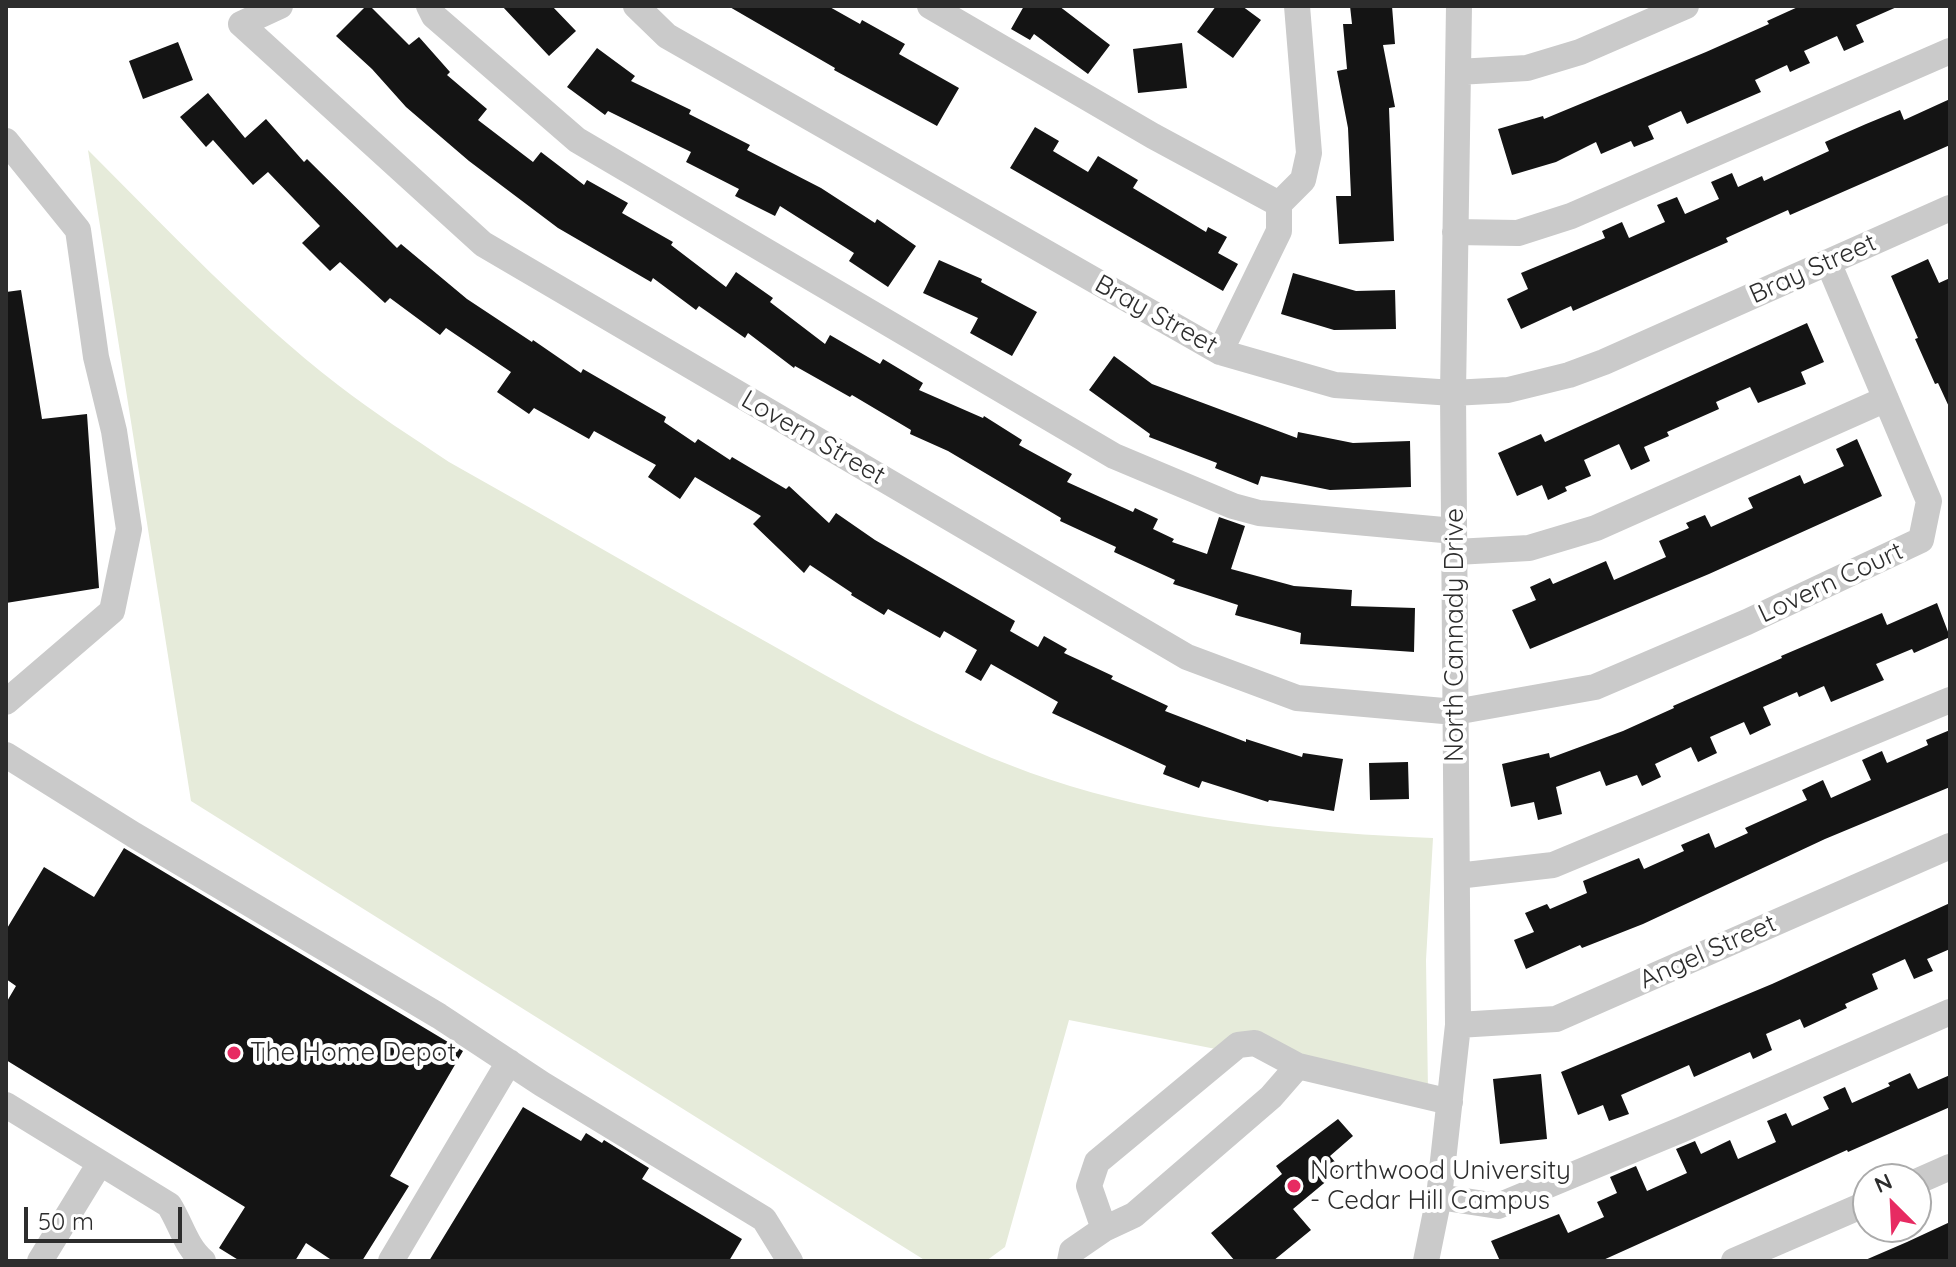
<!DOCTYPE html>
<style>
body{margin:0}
#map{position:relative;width:1956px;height:1267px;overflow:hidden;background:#fff;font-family:Quicksand,sans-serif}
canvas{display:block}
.frame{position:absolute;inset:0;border:8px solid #2d2d2d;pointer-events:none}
.north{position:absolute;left:1852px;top:1163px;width:80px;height:80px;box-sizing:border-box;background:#fff;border:2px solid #ababab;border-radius:50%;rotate:336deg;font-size:22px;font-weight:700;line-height:32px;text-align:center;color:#2d2d2d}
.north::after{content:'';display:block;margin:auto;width:28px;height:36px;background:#e72b62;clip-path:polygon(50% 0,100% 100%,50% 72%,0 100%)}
.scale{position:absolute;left:24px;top:1207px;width:158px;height:36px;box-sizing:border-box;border:4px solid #2d2d2d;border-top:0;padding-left:10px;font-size:24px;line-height:28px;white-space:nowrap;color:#2d2d2d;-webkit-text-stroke:6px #fff;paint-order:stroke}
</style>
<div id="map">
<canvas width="1956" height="1267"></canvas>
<div class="frame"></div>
<div class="north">N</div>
<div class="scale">50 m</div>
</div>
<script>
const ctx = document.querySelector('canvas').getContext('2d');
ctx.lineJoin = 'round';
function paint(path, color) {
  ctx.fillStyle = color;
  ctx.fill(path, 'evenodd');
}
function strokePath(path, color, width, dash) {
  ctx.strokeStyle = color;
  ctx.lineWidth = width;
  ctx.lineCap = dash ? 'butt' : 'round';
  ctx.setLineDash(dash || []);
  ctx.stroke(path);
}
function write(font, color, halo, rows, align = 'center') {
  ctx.font = font + ' Quicksand,sans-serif';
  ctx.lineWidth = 8;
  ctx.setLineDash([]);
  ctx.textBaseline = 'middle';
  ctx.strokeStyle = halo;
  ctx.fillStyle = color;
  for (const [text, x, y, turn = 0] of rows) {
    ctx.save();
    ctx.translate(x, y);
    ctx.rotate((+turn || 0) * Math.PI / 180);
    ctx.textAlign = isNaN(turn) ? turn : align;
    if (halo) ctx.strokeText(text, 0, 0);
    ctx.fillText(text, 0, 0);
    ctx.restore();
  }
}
paint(new Path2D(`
 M88 150C169 231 248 315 338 385 374 413 412 437 449 462 556 522 662 584 770 644 867 699 962 753 1070 786 1189 822 1310 833 1433 838L1426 960 1428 1091 1069 1020 1005 1247 986 1261H926L191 801Z`), '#e6ebda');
paint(new Path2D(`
 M366 6H370L409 45 419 37 450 72 447 75 487 109 478 120 533 162 541 152 584 185 587 180 628 203 622 213 673 242 671 245 726 287 736 272 773 298 770 302 825 344 830 335 880 364 883 359 923 383 919 390 983 418 984 416 1022 440 1019 445 1072 474 1067 482 1133 512 1135 508 1158 519 1153 529 1174 539 1172 542 1207 554 1219 517 1245 526 1231 569 1294 586 1352 590 1351 606 1415 608 1414 652 1300 644 1301 633 1235 615 1238 605 1173 584 1175 580 1114 552 1116 547 1060 521 1061 518 948 451 910 434 911 430 852 395 850 397 795 366 794 368 748 333 745 338 699 306 696 310 653 278 651 282 558 228 469 161 406 107 372 69 336 36Z
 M502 6H552L576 31 549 56Z
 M728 6H828L860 24 862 20 905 44 899 54 959 88 937 126 834 70 835 68Z
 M1024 6H1059L1110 45 1088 74 1034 34 1030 40 1011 29Z
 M1216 6H1242L1261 20 1233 58 1197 32Z
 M1350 6H1392L1395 44 1383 45 1395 107 1389 108 1394 241 1339 244 1336 196H1351L1348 128 1337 71 1347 69 1343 24H1352Z
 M1800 6H1899L1856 25 1864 42 1844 51 1837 36 1804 51 1810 63 1790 72 1787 65 1755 80 1761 92 1687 124 1681 111 1648 126 1654 139 1634 147 1631 141 1601 154 1596 142 1556 162 1512 175 1498 129 1543 116 1544 119 1706 52 1769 24 1767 21Z
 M178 42 193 80 143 99 129 61Z
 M1182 43 1187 88 1138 93 1133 49Z
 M597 48 635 76 631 81 691 110 689 114 750 145 747 150 821 188 875 223 877 219 916 246 888 287 849 261 854 253 780 206 775 216 735 196 739 189 686 162 691 152 608 111 605 115 567 87Z
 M208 93 245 138 266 119 304 162 307 159 397 248 401 244 467 299 532 342 533 340 581 373 583 369 666 417 664 422 695 443 698 439 730 460 732 457 786 489 789 486 829 523 836 513 875 540 1015 621 1010 631 1038 647 1044 636 1067 649 1064 653 1113 676 1111 679 1168 706 1165 711 1246 742V739L1302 757 1303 753 1343 759 1334 811 1269 800 1268 802 1202 781 1199 788 1163 774 1166 766 1052 713 1058 702 991 664 981 681 965 672 977 650 944 631 940 638 888 609 884 615 851 595 852 593 810 565 804 573 753 524 761 516 695 477 680 499 648 477 656 465 594 431 589 439 534 408 529 414 497 392 511 372 446 328 440 335 390 298 385 303 340 262 330 271 302 243 320 226 268 172 253 185 213 140 206 147 180 117Z
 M1950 99V145L1790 215 1788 210 1726 238 1728 242 1573 311 1571 306 1521 329 1507 299 1528 289 1521 273 1605 238 1602 231 1622 222 1629 238 1665 222 1657 205 1677 197 1685 214 1719 199 1711 182 1732 173 1738 187 1762 176 1764 181 1829 151 1825 142 1866 124 1900 110 1904 120Z
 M1035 127 1059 141 1053 151 1088 172 1098 156 1138 180 1133 188 1206 232 1208 227 1227 237 1218 253 1238 264 1223 291 1010 168Z
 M1928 259 1939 283 1950 278V409L1938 383 1935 384 1915 339 1918 338 1891 276Z
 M939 260 982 279 981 282 1037 312 1012 356 970 333 978 318 923 293Z
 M1293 273 1356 291 1395 290 1396 329 1334 330 1281 314Z
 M21 290 42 419 87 414 99 588 6 603V292Z
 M1807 323 1824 362 1801 372 1806 384 1758 403 1750 387 1716 402 1719 409 1667 432 1669 436 1644 447 1650 461 1631 470 1619 444 1584 460 1591 476 1565 487 1567 491 1548 500 1542 485 1517 496 1498 453 1541 434 1545 442Z
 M1114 356 1152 384 1297 438 1298 432 1353 443 1410 441 1411 487 1330 490 1261 476 1258 485 1215 468 1217 463 1149 437 1150 434 1089 390Z
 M1857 439 1882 496 1709 574 1530 649 1512 610 1536 600 1530 587 1550 578 1553 584 1606 561 1614 580 1666 557 1659 541 1689 528 1686 523 1705 515 1711 527 1753 508 1748 498 1800 475 1804 484 1844 466 1836 449Z
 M1937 603 1950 637 1914 653 1912 649 1876 664 1884 680 1831 702 1824 686 1799 697 1797 692 1763 707 1771 725 1750 735 1744 722 1710 737 1717 753 1698 762 1691 747 1655 764 1661 777 1642 786 1637 775 1606 786 1600 771 1556 787 1562 814 1538 820 1534 802 1511 807 1502 764 1549 753 1550 758 1623 731 1674 708 1673 706 1782 658 1781 656 1882 613 1887 625Z
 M1950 730V787L1825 839 1643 924 1582 948 1580 945 1526 969 1514 940 1534 932 1525 913 1547 904 1550 909 1587 893 1583 881 1639 858 1644 869 1684 851 1681 845 1709 833 1715 848 1748 833 1745 828 1807 800 1802 790 1823 780 1831 798 1871 780 1862 760 1882 751 1887 763 1928 745 1926 740Z
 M1408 762 1409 799 1370 800 1369 763Z
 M124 848 463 1051 390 1176 409 1186 362 1261H333L306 1243 295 1261H240L219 1248 245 1207 6 1060V1003L16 986 6 979V930L44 867 94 897Z
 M1950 903V949L1927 959 1933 971 1914 979 1905 959 1872 974 1878 989 1845 1004 1847 1008 1804 1028 1800 1019 1766 1034 1772 1050 1753 1059 1750 1052 1694 1077 1689 1065 1621 1095 1629 1114 1609 1121 1603 1105 1578 1115 1561 1072 1772 984Z
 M1910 1073 1918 1089 1950 1075V1107L1848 1152 1847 1150 1601 1261H1500L1491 1241 1559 1214 1568 1233 1604 1217 1597 1202 1617 1193 1610 1177 1636 1166 1647 1191 1687 1173 1676 1149 1695 1141 1701 1154 1730 1140 1738 1159 1776 1142 1767 1121 1786 1113 1792 1126 1829 1109 1823 1097 1845 1087 1852 1103 1890 1086 1888 1083Z
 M1541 1074 1547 1139 1500 1144 1493 1079Z
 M523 1107 581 1141 586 1133 602 1143 604 1140 649 1168 642 1179 742 1239 729 1261H429Z
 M1338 1119 1353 1136 1330 1156 1341 1169 1293 1209 1311 1230 1273 1261H1235L1211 1233 1282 1174 1276 1166Z
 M1950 1222V1261H1863L1907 1242Z`), '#141414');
strokePath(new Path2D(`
 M280 6 241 24 483 244 1187 657 1297 698 1455 712 1595 687 1747 622 1921 540 1929 501 1828 262
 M429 6 434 16 577 140 1114 456 1233 506 1259 513 1454 531
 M636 6 667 36 1220 352 1335 385 1453 393 1508 390 1569 375 1604 362 1950 208
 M930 6 1153 136 1279 204 1303 180 1309 153 1297 6
 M1458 72 1527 68 1580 52 1686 6
 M6 141 78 230 96 357 114 431 129 529 112 611 6 702
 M1455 232 1518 233 1571 216 1950 51
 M1220 352 1279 231V204
 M1456 552 1529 548 1596 528 1886 399
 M6 755 134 835 439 1016 542 1084 764 1219 790 1261
 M1457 876 1553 865 1950 700
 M1458 1025 1556 1019 1950 846
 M6 1105 169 1205C181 1224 186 1247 203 1261
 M1916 1182 1950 1167
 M1439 1197 1498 1206 1683 1129 1950 1012
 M1104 1229 1089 1186 1097 1162 1238 1045 1255 1043 1298 1066
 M40 1261 100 1163
 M391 1261 509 1062
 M1070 1261 1072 1251 1104 1229 1134 1215 1271 1097 1298 1066 1450 1102
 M1426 1261 1439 1197 1458 1025 1453 393 1459 6
 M1734 1261 1868 1203`), '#cacaca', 26);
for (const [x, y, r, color] of [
 [234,1053,8,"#e72b62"],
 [1294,1186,8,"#e72b62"]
]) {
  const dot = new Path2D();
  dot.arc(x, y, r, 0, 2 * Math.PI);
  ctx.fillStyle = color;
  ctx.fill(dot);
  strokePath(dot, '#fff', 3);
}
write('26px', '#2d2d2d', '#fff', [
 ["Bray Street",1813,269,-24],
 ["Bray Street",1156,315,29],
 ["Lovern Street",813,438,30],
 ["Lovern Court",1831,583,-25],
 ["North Cannady Drive",1455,635,-90],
 ["Angel Street",1708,952,-24]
]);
write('26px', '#2d2d2d', '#fff', [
 ["The Home Depot",250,1053],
 ["Northwood University",1310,1171],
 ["- Cedar Hill Campus",1310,1201]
], 'left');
</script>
